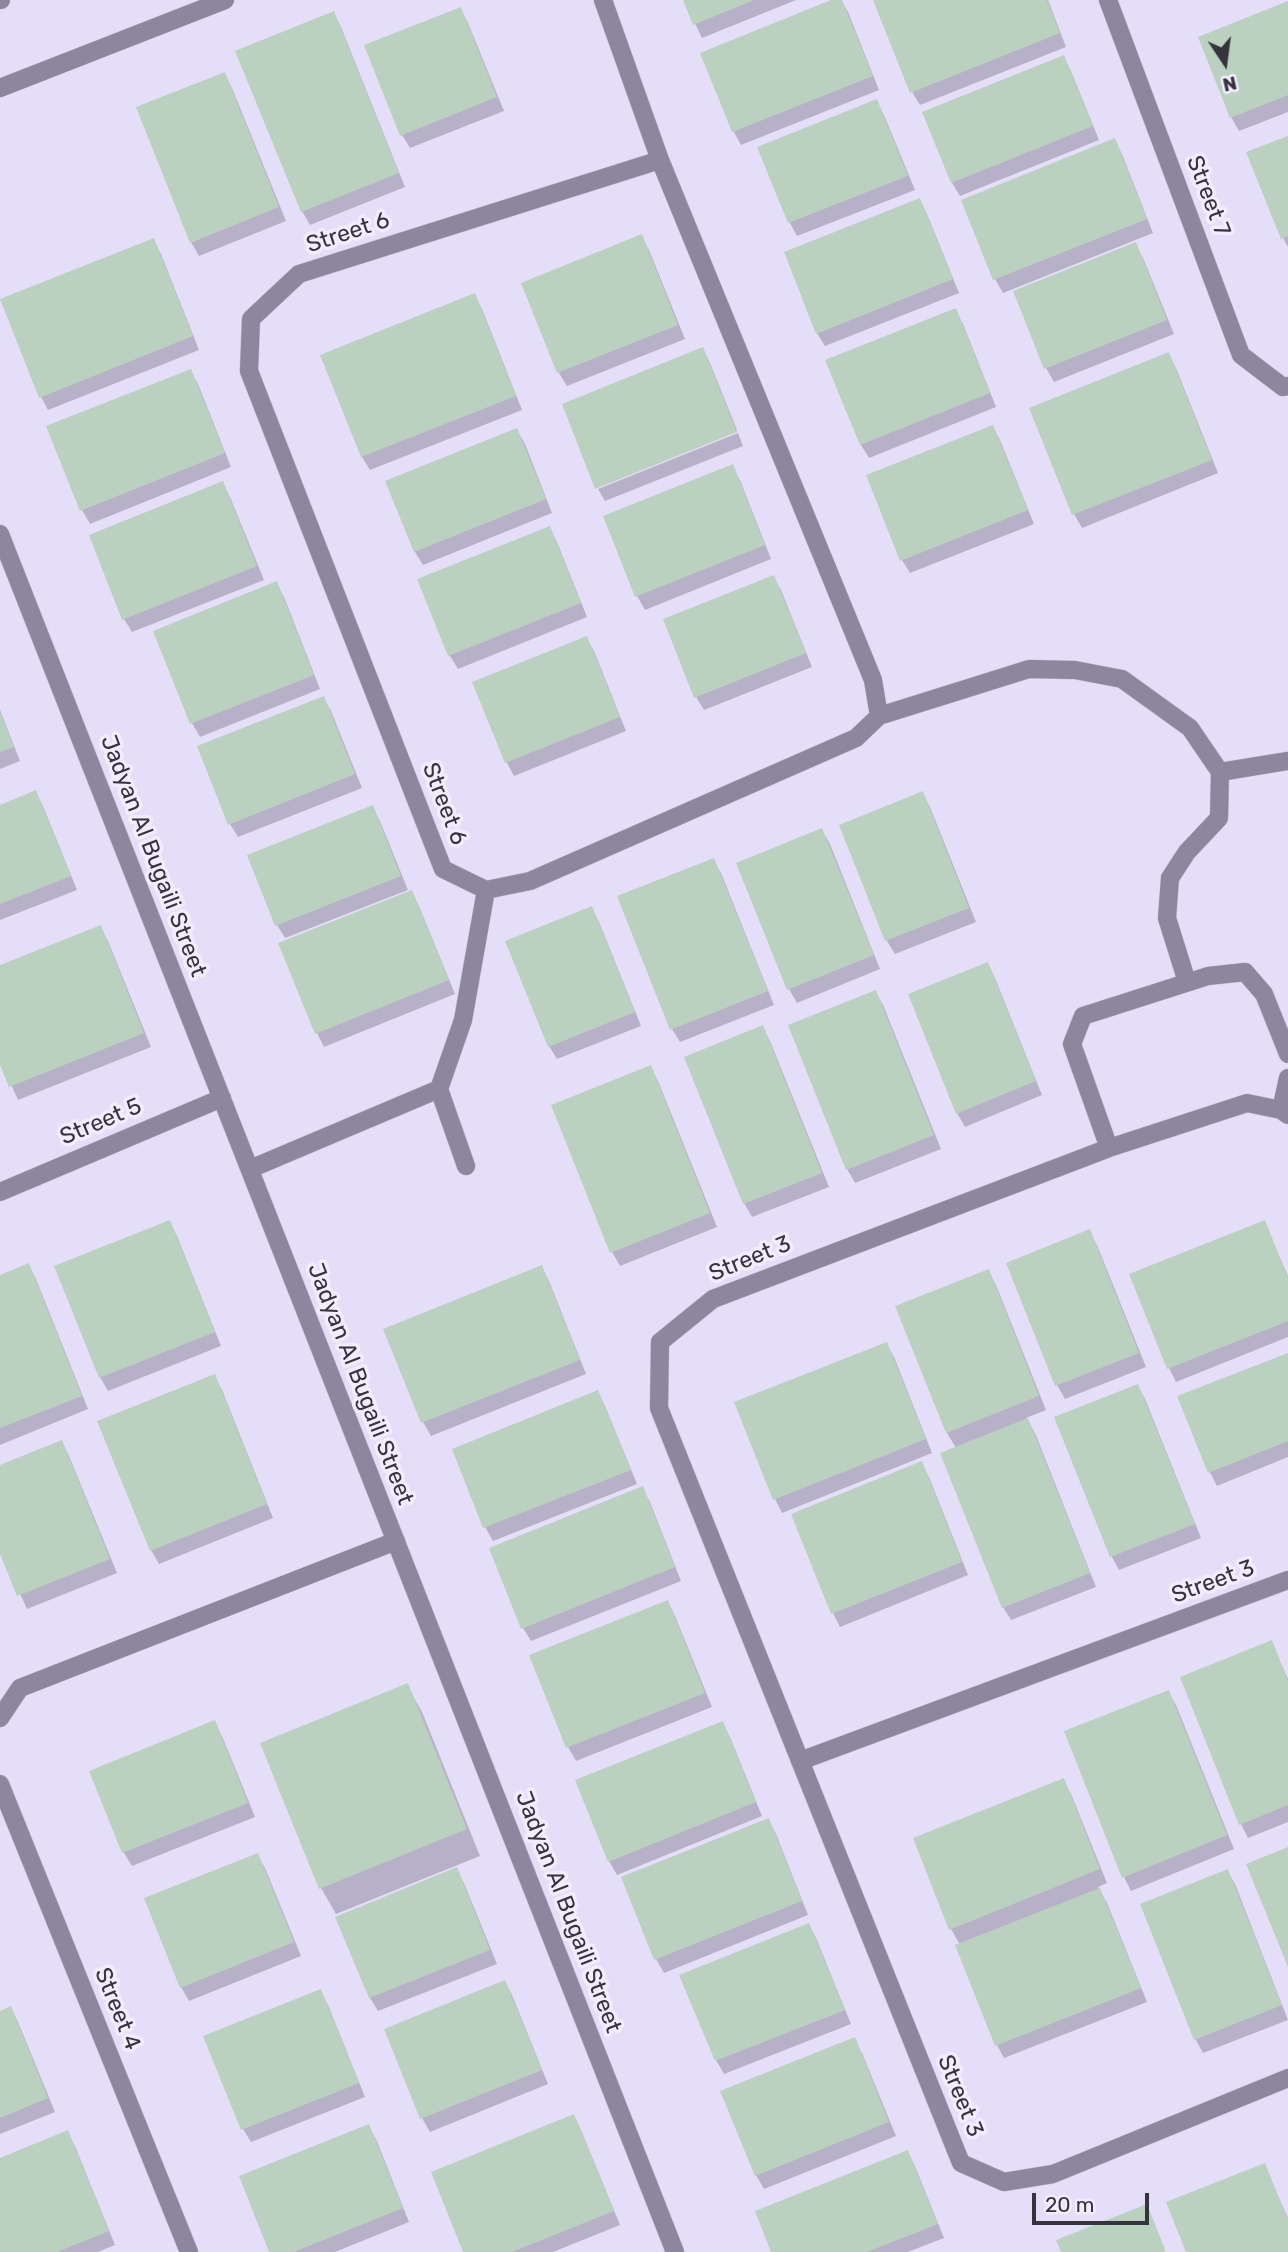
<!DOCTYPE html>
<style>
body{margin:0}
#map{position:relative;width:1288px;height:2252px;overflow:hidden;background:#e5def9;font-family:Rubik,sans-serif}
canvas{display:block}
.north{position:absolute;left:1190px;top:28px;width:70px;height:70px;-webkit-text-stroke:5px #f1edfe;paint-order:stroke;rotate:167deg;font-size:19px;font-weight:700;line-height:28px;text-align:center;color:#36333d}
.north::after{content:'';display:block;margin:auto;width:24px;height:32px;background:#36333d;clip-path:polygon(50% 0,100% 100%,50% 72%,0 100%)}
.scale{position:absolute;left:1032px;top:2193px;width:117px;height:32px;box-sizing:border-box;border:4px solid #36333d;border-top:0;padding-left:9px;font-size:21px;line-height:24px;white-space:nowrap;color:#36333d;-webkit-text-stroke:5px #f1edfe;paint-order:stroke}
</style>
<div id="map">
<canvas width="1288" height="2252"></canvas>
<div class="north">N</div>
<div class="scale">20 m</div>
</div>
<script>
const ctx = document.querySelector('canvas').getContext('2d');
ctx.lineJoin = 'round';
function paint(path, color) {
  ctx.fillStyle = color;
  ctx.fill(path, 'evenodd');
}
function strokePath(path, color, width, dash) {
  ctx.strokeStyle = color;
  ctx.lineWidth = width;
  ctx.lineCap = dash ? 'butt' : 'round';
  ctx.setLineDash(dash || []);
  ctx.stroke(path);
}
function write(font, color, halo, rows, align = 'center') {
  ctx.font = font + ' Rubik,sans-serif';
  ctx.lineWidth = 7;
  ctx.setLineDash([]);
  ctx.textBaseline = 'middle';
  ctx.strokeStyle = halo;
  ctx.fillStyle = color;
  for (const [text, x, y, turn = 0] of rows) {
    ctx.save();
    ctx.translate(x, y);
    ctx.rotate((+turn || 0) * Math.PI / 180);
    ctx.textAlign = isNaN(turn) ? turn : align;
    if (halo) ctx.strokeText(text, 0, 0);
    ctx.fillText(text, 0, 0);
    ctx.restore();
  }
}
paint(new Path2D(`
 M684 0H796L702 38Z
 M836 0H841L848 12 879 90 741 145 734 132 702 54Z
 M875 0H1048L1066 47 920 105 912 92Z
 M1288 3V112L1239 131 1231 117Z
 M460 9 468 23 504 111 410 148 402 135Z
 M333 13 341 27 405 187 310 225 302 211Z
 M1063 57 1071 71 1099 140 960 196 952 183Z
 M224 74 232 88 286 221 199 256 191 242Z
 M877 101 884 115 915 190 797 236 790 223 760 148Z
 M1288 137V247L1283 238Z
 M1114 140 1122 154 1153 233 1003 293 995 279 963 201Z
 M919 200 927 214 959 293 825 346 817 333Z
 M641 236 649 250 685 339 567 386 559 373 523 283Z
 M153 240 161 254 199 350 48 410 41 397Z
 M1135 245 1143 258 1174 334 1054 382 1046 368Z
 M474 295 482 309 522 410 370 470 362 457 322 356Z
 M955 310 963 324 996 407 869 458 861 445 828 361Z
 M703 349 710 363 737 430 596 486Z
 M1168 354 1176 368 1218 473 1082 528 1074 514Z
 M190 371 198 384 231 467 90 524 82 510Z
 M993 427 1000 440 1034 524 910 573 902 560Z
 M517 430 525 444 552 513 423 565 415 552 387 481Z
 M738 433 743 446 605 501 598 489Z
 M732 466 740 480 771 559 645 610 637 596 606 517Z
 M222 483 230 497 264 580 132 632 124 619Z
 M549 528 557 542 587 617 458 669 450 656 419 580Z
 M773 577 781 590 812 667 704 710 696 697Z
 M276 584 284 597 320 689 200 737 192 723Z
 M586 638 594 651 626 731 514 776 507 763 474 683Z
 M323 698 331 711 362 788 238 837 230 824Z
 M0 710 20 761 0 769Z
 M35 792 43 806 77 890 0 920V806Z
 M922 793 930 807 976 922 895 954 887 941 841 826Z
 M372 807 380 821 408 890 285 938 277 925Z
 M822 830 830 844 880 969 797 1003 789 989 739 863Z
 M713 860 721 873 774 1005 680 1042 672 1029Z
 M411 892 419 906 455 994 324 1047 317 1033Z
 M591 908 599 922 641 1026 557 1059 549 1046Z
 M100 928 108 941 151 1047 18 1100 0 1060V967Z
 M988 964 995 978 1042 1095 965 1127 957 1113Z
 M875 992 883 1005 941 1149 855 1183 847 1169Z
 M762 1027 770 1041 829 1187 752 1217 744 1203 686 1058Z
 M650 1067 658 1081 717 1227 620 1266 612 1252Z
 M169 1222 177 1236 221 1346 108 1391 100 1377 56 1267Z
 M1264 1222 1288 1276V1337L1176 1382 1169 1368Z
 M1089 1232 1097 1245 1146 1367 1065 1399 1057 1385 1008 1264Z
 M28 1265 36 1279 88 1409 0 1445V1277Z
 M541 1267 549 1281 586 1374 431 1436 423 1422 385 1330Z
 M988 1271 996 1285 1046 1410 1026 1418 1035 1433 1096 1587 1011 1620 1003 1607 956 1448 947 1433 897 1307Z
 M886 1344 894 1357 932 1453 782 1513 775 1499Z
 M1288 1355V1457L1217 1486 1210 1472Z
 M214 1376 222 1390 273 1518 159 1564 151 1550Z
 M1138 1386 1145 1399 1201 1538 1119 1570 1112 1557 1056 1418Z
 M598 1392 605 1406 637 1484 493 1541 485 1527 454 1450Z
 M62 1442 69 1456 117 1573 27 1609 0 1549V1467Z
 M921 1464 929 1477 968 1575 840 1627 833 1613Z
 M642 1488 650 1502 681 1581 531 1641 523 1628Z
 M668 1602 675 1616 712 1707 576 1761 568 1747 531 1656Z
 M1271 1642 1288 1679V1822L1248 1838 1241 1824Z
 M407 1686 422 1712 480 1856 336 1914 321 1888Z
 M1168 1692 1176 1705 1234 1849 1131 1891 1124 1877Z
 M214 1722 222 1736 255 1817 132 1866 124 1853 91 1772Z
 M722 1723 730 1737 762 1816 617 1875 609 1861Z
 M1063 1780 1071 1794 1107 1883 1098 1887 1107 1903 1147 2002 1004 2058 997 2045 960 1945 951 1929Z
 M768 1820 776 1834 808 1915 664 1973 656 1959Z
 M257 1855 265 1868 301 1956 189 2001 181 1987Z
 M456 1870 464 1883 497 1964 378 2011 370 1998 338 1918Z
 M1227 1871 1235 1884 1288 2020 1203 2053 1196 2040 1142 1905Z
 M809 1925 816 1938 851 2024 724 2074 716 2060Z
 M505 1982 512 1995 548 2084 430 2132 422 2118 386 2030Z
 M320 1991 328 2005 365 2097 251 2142 243 2129Z
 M11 2008 18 2022 55 2112 0 2134V2013Z
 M854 2040 862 2053 896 2136 764 2189 756 2175Z
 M574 2116 581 2130 620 2225 553 2252H465Z
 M368 2126 376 2139 409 2222 335 2252H271Z
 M67 2133 75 2146 115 2245 98 2252H0V2160Z
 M907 2152 915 2166 944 2238 908 2252H773Z
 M1264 2165 1288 2218V2252H1188Z`), '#0003');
paint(new Path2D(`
 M683 0H754L693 25Z
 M831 0H842L873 76 732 132 700 53Z
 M873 0H1047L1060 33 910 93Z
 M1288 1V95L1230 118 1198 37Z
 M461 7 497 97 400 136 364 45Z
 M334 11 399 173 301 212 235 51Z
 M1064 55 1093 126 951 183 922 112Z
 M225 72 279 207 190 243 136 107Z
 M877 99 908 176 788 223 757 147Z
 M1288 136V236L1281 239 1246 152Z
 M1115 138 1147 219 993 280 961 200Z
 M920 198 953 279 816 334 784 252Z
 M642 234 678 325 557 373 521 283Z
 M154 238 193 336 39 398 0 299Z
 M1136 242 1167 320 1044 369 1013 291Z
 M475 293 516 396 361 457 320 355Z
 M956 308 990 393 860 445 825 360Z
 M703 347 737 432 595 489 562 404Z
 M1169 352 1212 460 1072 515 1029 408Z
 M191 369 225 453 80 511 46 426Z
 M993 425 1028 510 900 561 866 475Z
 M517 428 546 499 414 552 385 481Z
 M733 464 765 545 635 597 603 516Z
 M223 481 257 566 122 620 89 535Z
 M550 526 581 603 448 656 417 579Z
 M774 575 806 653 694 698 663 619Z
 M277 581 314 675 190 724 153 631Z
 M587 636 620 717 505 763 472 682Z
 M324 696 355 774 228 825 197 746Z
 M0 712 14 747 0 752Z
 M36 790 71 876 0 904V805Z
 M923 791 969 908 885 941 839 825Z
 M373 805 401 876 275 926 247 855Z
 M822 828 874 955 787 990 736 863Z
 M714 858 768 991 670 1030 617 896Z
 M412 890 449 980 315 1034 278 943Z
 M592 906 635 1012 548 1047 505 941Z
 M101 925 144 1033 9 1087 0 1065V965Z
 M988 962 1036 1081 956 1114 908 994Z
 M876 990 934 1135 846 1170 788 1025Z
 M763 1025 822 1173 743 1204 684 1057Z
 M651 1065 710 1213 610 1253 551 1105Z
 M170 1220 215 1332 99 1378 54 1266Z
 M1265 1220 1288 1278V1321L1167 1369 1129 1274Z
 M1090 1229 1139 1353 1055 1386 1006 1263Z
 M29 1263 82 1396 0 1428V1275Z
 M542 1265 580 1360 421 1423 383 1329Z
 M989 1269 1039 1396 946 1433 895 1306Z
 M887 1342 926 1439 773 1500 734 1402Z
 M1288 1353V1441L1208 1473 1177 1396Z
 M215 1374 267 1504 150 1551 97 1421Z
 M1138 1384 1195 1524 1110 1557 1054 1417Z
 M598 1390 631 1470 483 1528 452 1449Z
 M1028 1418 1090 1573 1002 1608 940 1453Z
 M62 1440 110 1559 17 1596 0 1554V1465Z
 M922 1461 962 1562 831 1614 791 1514Z
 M643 1486 675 1567 521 1629 489 1548Z
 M668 1600 705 1693 566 1748 529 1655Z
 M1272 1640 1288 1681V1805L1239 1825 1180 1677Z
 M408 1683 467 1829 319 1889 260 1743Z
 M1169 1690 1227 1835 1122 1878 1064 1731Z
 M215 1720 248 1803 122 1853 89 1771Z
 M723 1721 756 1802 608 1862 575 1780Z
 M1064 1778 1100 1869 949 1930 913 1838Z
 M769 1818 802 1901 654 1960 621 1877Z
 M1288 1847V1967L1246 1864Z
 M258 1853 294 1942 180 1988 144 1898Z
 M457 1867 490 1950 369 1998 335 1917Z
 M1228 1869 1282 2005 1194 2040 1140 1904Z
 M1100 1888 1141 1988 995 2046 955 1945Z
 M809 1923 845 2010 715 2061 679 1975Z
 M505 1980 542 2070 420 2119 384 2029Z
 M321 1989 359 2083 241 2130 203 2036Z
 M11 2006 48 2098 0 2118V2011Z
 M855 2037 889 2122 755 2176 720 2091Z
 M574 2114 614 2211 512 2252H463L431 2172Z
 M369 2124 403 2208 294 2252H269L239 2176Z
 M68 2130 109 2231 57 2252H0V2158Z
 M908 2150 938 2224 867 2252H771L755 2211Z
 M1265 2163 1288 2220V2252H1186L1166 2202Z
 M1147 2204 1166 2252H1061L1056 2240Z`), '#b9d1be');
const minor = new Path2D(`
 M0 0H1
 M603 0 660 160 873 680 879 716
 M1108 0 1241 355 1283 387 1288 386
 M0 88 225 0
 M660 160 299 274 251 319 249 371 443 869 486 890 530 881 856 738 879 716 1029 669 1075 670 1122 679 1190 728 1220 772 1219 818 1187 852 1170 878 1167 918 1187 982
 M0 534 675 2252
 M1220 772 1288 761
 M439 1089 466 1166
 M1281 1110 1288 1078
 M1288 1115 1281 1110 1247 1103 1109 1148 713 1299 660 1342 659 1408 961 2163 1004 2182 1053 2174 1288 2078
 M1109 1148 1072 1044 1083 1016 1208 976 1245 972 1264 994 1288 1054
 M250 1169 439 1089 463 1020 486 890
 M0 1192 222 1098
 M0 1718 20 1688 396 1541
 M800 1761 1288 1580
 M0 1784 189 2252`);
strokePath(minor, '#c2bcd3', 19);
strokePath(minor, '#8d879e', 18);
write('23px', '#36333d', '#f1edfe', [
 ["Street 7",1208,196,69],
 ["Street 6",348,233,-18],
 ["Street 6",444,804,69],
 ["Jadyan Al Bugaili Street",153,856,69],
 ["Street 5",101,1122,-23],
 ["Street 3",750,1259,-22],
 ["Jadyan Al Bugaili Street",360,1384,69],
 ["Street 3",1213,1582,-20],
 ["Jadyan Al Bugaili Street",568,1912,69],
 ["Street 4",117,2009,68],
 ["Street 3",960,2096,68]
]);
</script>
